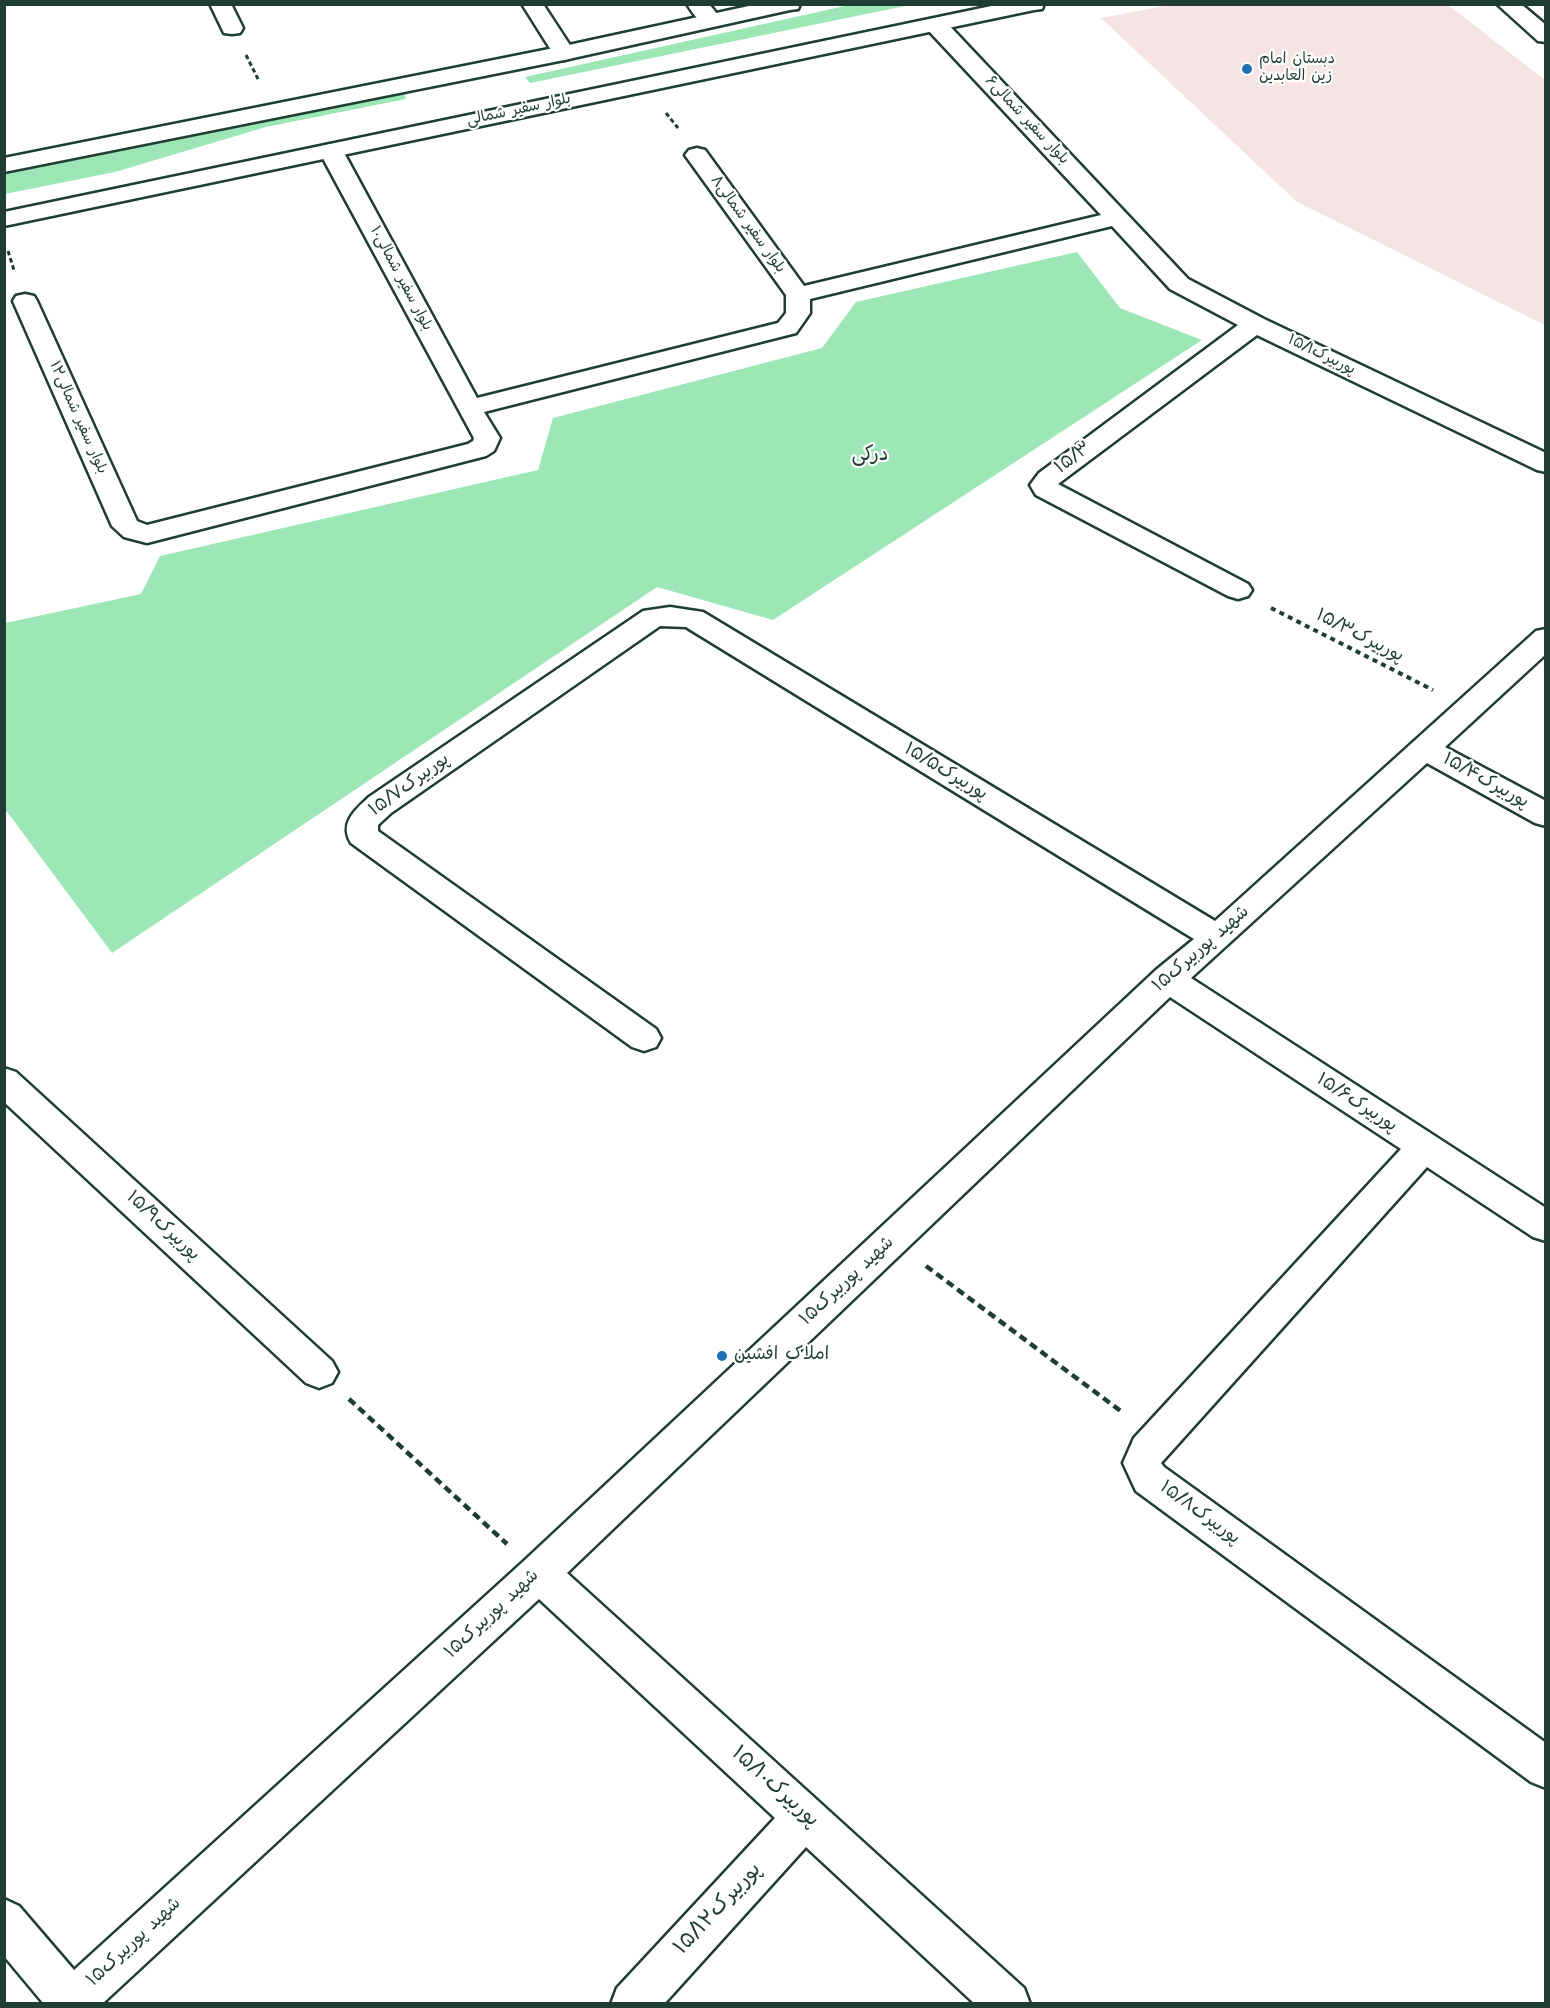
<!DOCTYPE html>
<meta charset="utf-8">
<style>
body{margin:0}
#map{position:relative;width:1550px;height:2008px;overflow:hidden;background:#fff;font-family:Kalam,sans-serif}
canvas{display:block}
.frame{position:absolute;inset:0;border:6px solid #1f3d34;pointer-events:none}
</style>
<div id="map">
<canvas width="1550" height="2008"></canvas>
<div class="frame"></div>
</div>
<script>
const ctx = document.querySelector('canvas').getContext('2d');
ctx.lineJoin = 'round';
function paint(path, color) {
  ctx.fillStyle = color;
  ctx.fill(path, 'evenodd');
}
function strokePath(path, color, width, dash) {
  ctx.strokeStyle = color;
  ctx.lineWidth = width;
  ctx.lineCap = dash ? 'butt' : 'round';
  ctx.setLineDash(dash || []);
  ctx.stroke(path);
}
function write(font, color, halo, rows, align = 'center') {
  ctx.font = font + ' Kalam,"Playpen Sans Arabic",sans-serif';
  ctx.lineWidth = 4.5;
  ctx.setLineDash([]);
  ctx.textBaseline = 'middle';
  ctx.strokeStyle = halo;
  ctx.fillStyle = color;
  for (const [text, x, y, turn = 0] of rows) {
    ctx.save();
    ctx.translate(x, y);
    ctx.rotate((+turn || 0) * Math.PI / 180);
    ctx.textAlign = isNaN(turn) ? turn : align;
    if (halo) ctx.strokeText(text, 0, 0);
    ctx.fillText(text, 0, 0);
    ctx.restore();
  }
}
paint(new Path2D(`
 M1170 5H1448L1545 80V325L1297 202 1101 18Z`), '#f6e4e4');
paint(new Path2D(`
 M854 4 910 5 530 83 525 77Z
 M404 93 406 99 266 127 115 172 5 194V174Z
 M1077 252 1120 308 1202 340 773 620 657 587 112 953 5 809V623L141 594 160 556 538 470 553 418 822 348 856 302Z`), '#9de7b7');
const minor = new Path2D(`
 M210 4H231L243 28 240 33 232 34 224 33Z
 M522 4H543L575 53 572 58 564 60 556 58Z
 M687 4H709L722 20 719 25C703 29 695 17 687 4Z
 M1497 4H1521L1546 25V42L1538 41Z
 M936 19 944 20 1188 279 1264 319 1546 453V472L1537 470 1257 335 1058 484 1248 584 1252 590 1248 596 1238 599 1228 596 1036 495 1030 485 1039 473 1238 325 1170 289 1112 226 810 299V313L796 333 484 412 500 438 494 451 486 456 147 543 124 537 112 526 13 301 16 296 25 294 34 296 37 301 137 521 147 525 468 444 473 441 474 438 319 151 323 146 331 144 339 146 343 151 477 398 778 323 786 313V295L685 155 689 150 697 148 705 150 804 286 1101 215 928 30 925 25 928 20Z
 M670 607 703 612 1215 921 1536 631 1546 629V654L1445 747 1546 801V826L1535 823 1427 763 1191 978 1546 1208V1241L1533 1237 1427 1167 1161 1463 1164 1467 1546 1743V1788L1531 1782 1136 1491 1123 1463 1134 1438 1401 1149 1170 997 567 1573 1024 1988 1030 2004H975L806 1847 664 2004H611L617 1988 775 1818 539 1599 102 2004H44L4 1956V1899L19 1906 74 1970 525 1560 1156 970 1194 939 686 627 660 626 391 813 378 825V831L656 1029 661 1038 656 1047 644 1051 632 1047 351 843C339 823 355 810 369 797L643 611Z
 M4 1068 16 1072 332 1361 338 1372 332 1383 319 1388 306 1383 4 1102Z`);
const major = new Path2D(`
 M758 4H800L798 9 790 10 564 60 4 172V158L564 46Z
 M1001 4H1044L1042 9 1034 10 4 226V212Z`);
strokePath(minor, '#1f3d34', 5);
strokePath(major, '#1f3d34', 5);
strokePath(new Path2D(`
 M246 55 259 81
 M666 113 678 128
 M8 251 14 270`), '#1f3d34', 3, [4.5, 3]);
strokePath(new Path2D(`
 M1271 608 1433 690`), '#1f3d34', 4, [5, 4.5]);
strokePath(new Path2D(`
 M926 1266 1122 1412
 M349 1399 507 1544`), '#1f3d34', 4.5, [8, 5]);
paint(minor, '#fff');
paint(major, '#fff');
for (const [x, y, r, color] of [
 [1247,69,6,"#1f6fb2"],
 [722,1356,6,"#1f6fb2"]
]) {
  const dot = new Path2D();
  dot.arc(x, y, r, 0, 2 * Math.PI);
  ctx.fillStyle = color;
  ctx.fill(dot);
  strokePath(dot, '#fff', 2);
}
write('15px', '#1f3d34', '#fff', [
 ["دبستان امام",1259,60],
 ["زین العابدین",1259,77]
], 'left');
write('15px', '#1f3d34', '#fff', [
 ["بلوار سفیر شمالی",519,111,-12],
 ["بلوار سفیر شمالی۶",1026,121,47],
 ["بلوار سفیر شمالی۸",747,225,54],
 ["بلوار سفیر شمالی۱۰",400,279,62],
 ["پوربیرک۱۵/۱",1321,356,26],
 ["بلوار سفیر شمالی۱۲",77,418,66]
]);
write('18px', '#1f3d34', '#fff', [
 ["۱۵/۳",1074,459,-37],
 ["پوربیرک۱۵/۳",1359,637,27],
 ["پوربیرک۱۵/۵",945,773,31],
 ["پوربیرک۱۵/۴",1485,782,29],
 ["پوربیرک۱۵/۷",410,786,-36],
 ["شهید پوربیرک۱۵",1202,950,-41],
 ["پوربیرک۱۵/۶",1356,1104,33],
 ["پوربیرک۱۵/۹",162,1227,43],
 ["شهید پوربیرک۱۵",848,1282,-43],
 ["پوربیرک۱۵/۸",1199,1514,36],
 ["شهید پوربیرک۱۵",493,1615,-43],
 ["شهید پوربیرک۱۵",135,1943,-43]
]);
write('18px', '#1f3d34', '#fff', [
 ["املاک افشین",734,1356]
], 'left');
write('20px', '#1f3d34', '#fff', [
 ["درکی",870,457]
]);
write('21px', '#1f3d34', '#fff', [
 ["پوربیرک۱۵/۱۰",774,1788,42],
 ["پوربیرک۱۵/۱۲",719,1910,-47]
]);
</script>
